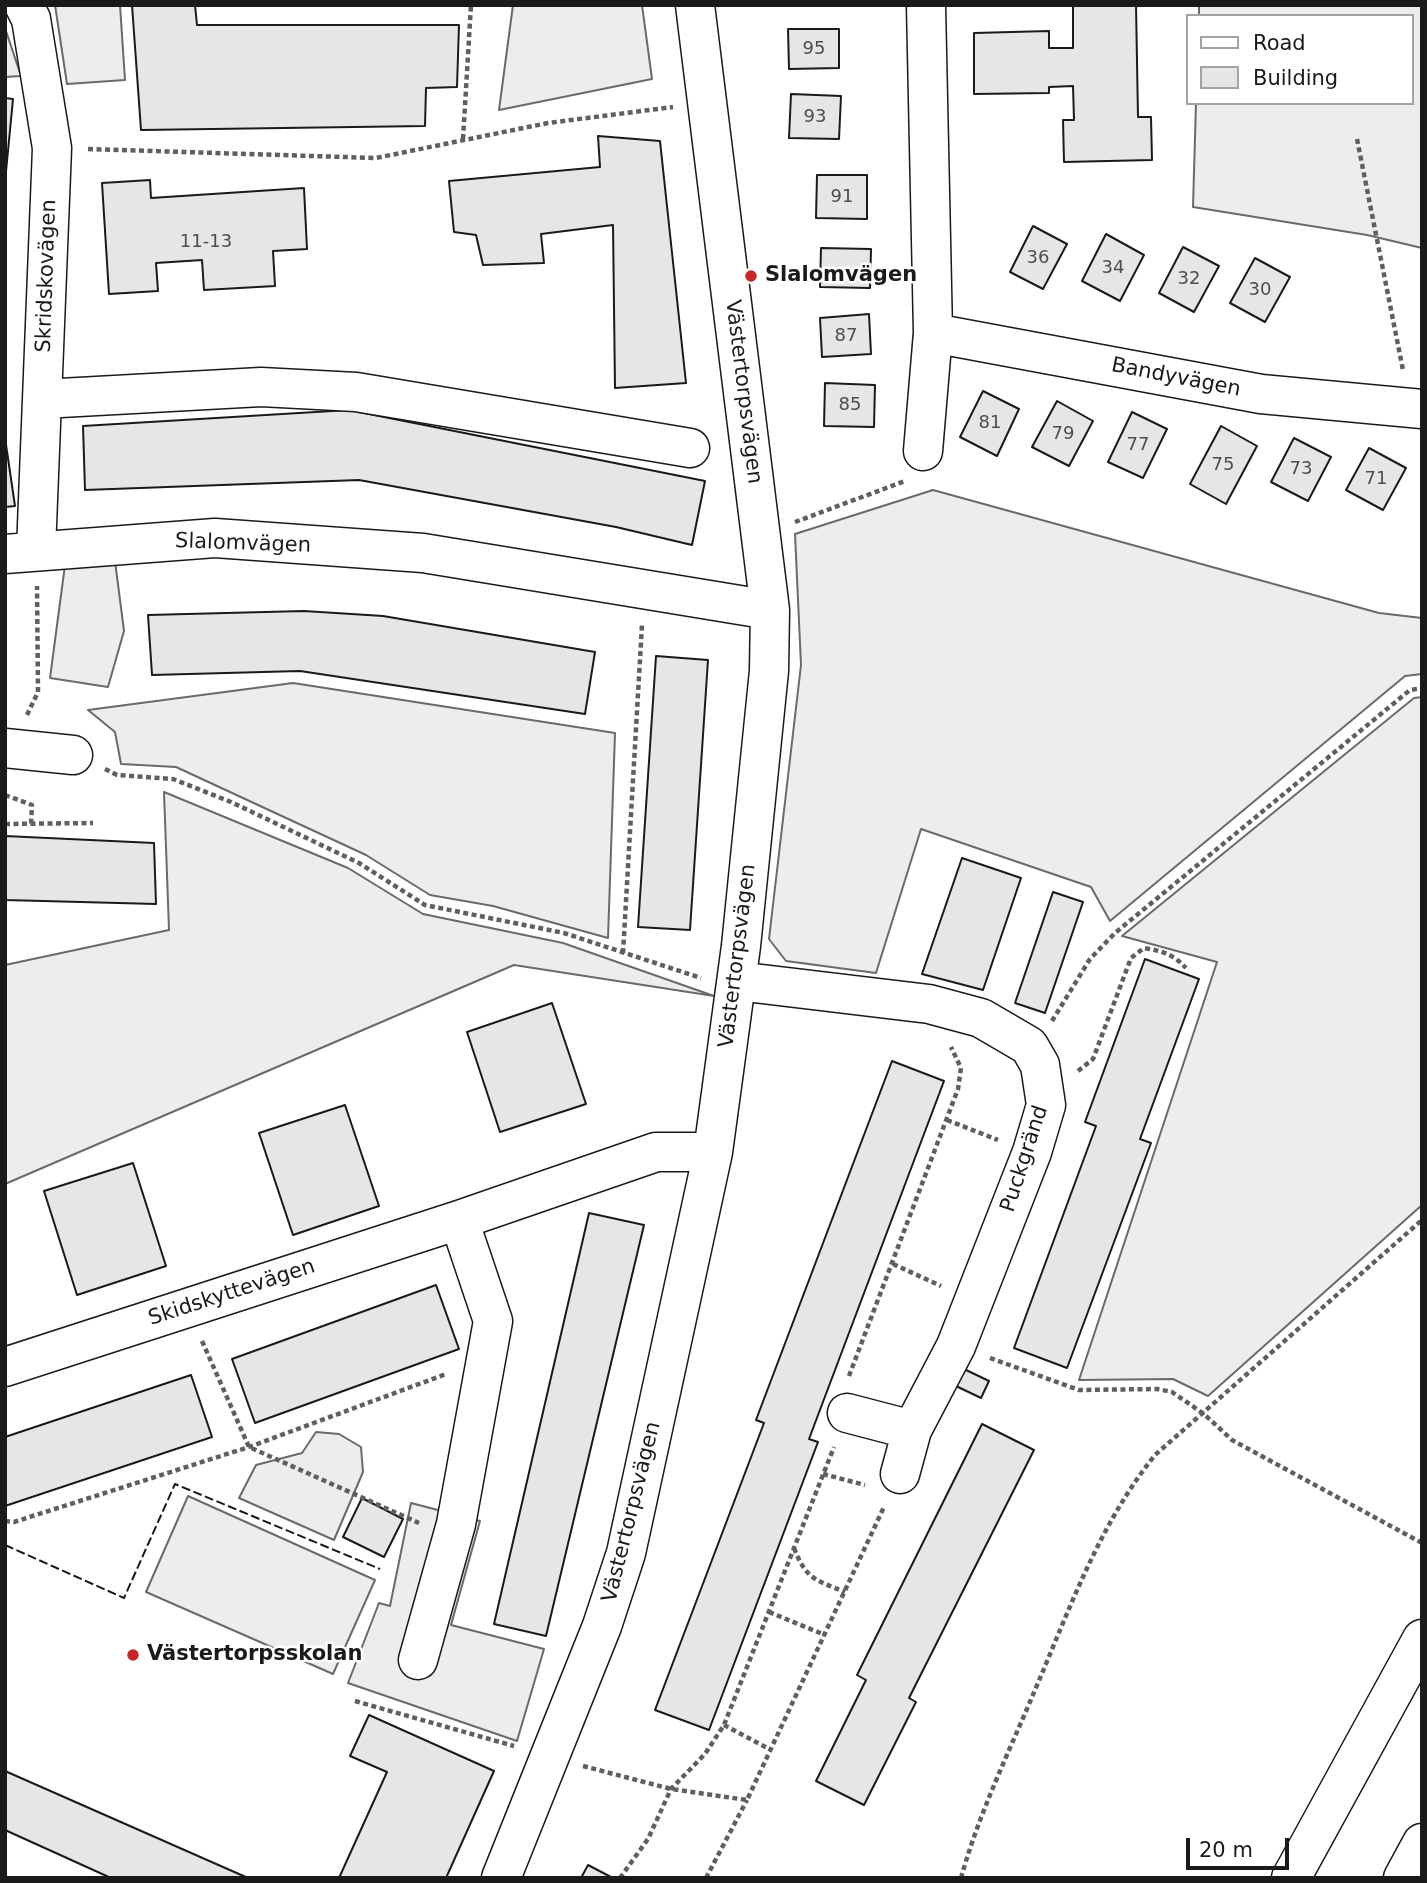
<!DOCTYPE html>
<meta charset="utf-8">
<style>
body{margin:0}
#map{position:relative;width:1427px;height:1883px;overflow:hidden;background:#fff;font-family:"DejaVu Sans",sans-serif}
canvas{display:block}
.frame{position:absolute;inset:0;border:7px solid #1a1a1a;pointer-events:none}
.legend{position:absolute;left:1186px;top:14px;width:228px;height:91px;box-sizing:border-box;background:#fff;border:2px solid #a3a3a3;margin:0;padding:9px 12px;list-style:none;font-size:21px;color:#1a1a1a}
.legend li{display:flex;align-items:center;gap:14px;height:35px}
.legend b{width:35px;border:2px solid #a3a3a3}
.scale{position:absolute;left:1186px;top:1838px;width:103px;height:32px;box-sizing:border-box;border:4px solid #1a1a1a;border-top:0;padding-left:9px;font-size:21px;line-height:24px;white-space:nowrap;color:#1a1a1a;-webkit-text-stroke:5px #fff;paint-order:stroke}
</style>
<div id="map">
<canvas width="1427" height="1883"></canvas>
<div class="frame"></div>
<ul class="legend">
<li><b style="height:9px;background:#fff"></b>Road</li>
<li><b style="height:19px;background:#e6e6e6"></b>Building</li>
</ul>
<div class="scale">20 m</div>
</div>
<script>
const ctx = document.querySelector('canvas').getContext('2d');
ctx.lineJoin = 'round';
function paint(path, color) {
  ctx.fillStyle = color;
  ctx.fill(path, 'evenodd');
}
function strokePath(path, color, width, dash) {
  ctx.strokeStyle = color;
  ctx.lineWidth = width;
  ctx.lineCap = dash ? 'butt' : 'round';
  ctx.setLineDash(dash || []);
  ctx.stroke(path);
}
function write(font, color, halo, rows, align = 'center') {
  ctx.font = font + ' "DejaVu Sans",sans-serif';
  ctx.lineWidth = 5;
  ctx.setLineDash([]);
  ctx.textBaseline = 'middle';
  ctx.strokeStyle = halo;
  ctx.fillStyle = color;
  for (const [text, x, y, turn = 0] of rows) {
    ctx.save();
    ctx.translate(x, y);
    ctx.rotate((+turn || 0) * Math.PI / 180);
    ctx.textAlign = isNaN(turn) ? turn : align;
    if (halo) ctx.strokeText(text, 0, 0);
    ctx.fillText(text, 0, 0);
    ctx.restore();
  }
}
const built = new Path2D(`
 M55 5H120L125 80 67 84Z
 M513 5H642L652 79 499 110Z
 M1199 5H1422V248L1367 235 1193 207 1196 103H1411V16H1199Z
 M5 28 21 76 5 77Z
 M933 490 1379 613 1422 618V674L1405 676 1110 921 1091 887 921 829 876 973 786 961 769 939 801 665 795 534Z
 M115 561 124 631 108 687 50 678 65 565Z
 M293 683 615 733 608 938 493 906 430 895 366 855 176 767 121 764 115 732 88 710Z
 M1422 697V1205L1208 1396 1173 1379 1079 1380 1217 962 1122 936 1414 698Z
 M164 792 348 868 423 914 563 943 714 996 514 965 5 1184V965L169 930Z
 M316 1432 339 1434 361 1447 363 1472 334 1540 239 1498 256 1465 302 1453Z
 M188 1496 375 1580 333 1674 146 1592Z
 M411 1503 480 1521 451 1625 544 1649 517 1741 348 1683 379 1603 390 1606Z`);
paint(built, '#ededed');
strokePath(built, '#6a6a6a', 2);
const building = new Path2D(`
 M132 5H195L197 25H459L457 87 426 88 425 126 141 130Z
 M1073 5H1136L1138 117H1151L1152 160 1064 162 1063 120H1074L1073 86 1049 87V93L974 94V33L1049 31V48H1073Z
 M788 29H839V68L789 69Z
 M791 94 841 96 839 139 789 138Z
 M5 98 13 99 5 182Z
 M598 136 660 141 686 383 615 388 613 225 541 234 544 263 483 265 476 235 454 232 449 181 600 167Z
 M817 175H867V219L816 218Z
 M150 180 151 198 304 188 307 249 273 251 275 286 204 290 202 260 156 263 158 291 109 294 102 183Z
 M1033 226 1067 244 1043 289 1010 272Z
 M1106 234 1144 255 1120 301 1082 281Z
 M1183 247 1219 266 1194 312 1159 293Z
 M821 248 871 249 870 288 820 287Z
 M1255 258 1290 277 1265 322 1230 303Z
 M869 314 871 354 822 357 820 318Z
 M825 383 875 385 874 427 824 426Z
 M983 391 1019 409 997 456 960 437Z
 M1057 401 1093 421 1069 466 1032 447Z
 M349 410 705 481 692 545 616 527 359 480 85 490 83 426Z
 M1132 412 1167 429 1143 478 1108 462Z
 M1221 426 1257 446 1226 504 1190 484Z
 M5 438 15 506 5 507Z
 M1294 438 1331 457 1308 501 1271 482Z
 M1369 448 1406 468 1383 510 1346 490Z
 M304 611 383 616 595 652 585 714 300 671 152 675 148 615Z
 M656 656 708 660 690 930 638 927Z
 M5 836 154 843 156 904 5 900Z
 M962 858 1021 878 983 990 922 974Z
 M1053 892 1083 902 1045 1013 1015 1003Z
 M1145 959 1199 979 1140 1139 1151 1143 1067 1368 1014 1348 1096 1126 1085 1122Z
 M552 1003 586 1104 500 1132 467 1032Z
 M892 1061 944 1081 809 1439 818 1442 709 1730 655 1710 764 1423 756 1420Z
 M345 1105 379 1206 293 1235 259 1133Z
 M133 1163 166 1266 77 1295 44 1191Z
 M589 1213 644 1225 546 1636 494 1624Z
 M436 1285 459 1349 255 1423 232 1359Z
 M964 1369 989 1381 981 1398 956 1386Z
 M191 1375 212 1437 5 1506V1437Z
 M982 1424 1034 1450 909 1698 916 1702 864 1805 816 1781 866 1680 857 1675Z
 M362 1498 403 1519 384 1557 343 1537Z
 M369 1715 494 1771 446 1878H339L387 1772 350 1756Z
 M5 1771 248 1878H111L5 1830Z
 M588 1865 611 1877V1878H581Z`);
paint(building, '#e6e6e6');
strokePath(building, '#1a1a1a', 2);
const minor = new Path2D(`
 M24 5 31 19 52 148 36 550
 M933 333 1261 394 1422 409
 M42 399 261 387 356 392 690 448
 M923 451 933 333 926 5
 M5 554 215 538 423 553 770 610
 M5 748 73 755
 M737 981 929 1004 981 1018 1029 1046 1040 1065 1046 1105 1032 1152 956 1346 912 1430 900 1474
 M5 1367 459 1220 656 1152H713
 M847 1413 912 1430
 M418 1660 456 1524 493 1321 459 1220
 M501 1878 602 1626 626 1553 713 1152 741 946 769 671 770 610 695 5`);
const highway = new Path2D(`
 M1291 1878 1422 1639
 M1403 1878 1422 1843`);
strokePath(minor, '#1a1a1a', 41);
strokePath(highway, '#1a1a1a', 41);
strokePath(new Path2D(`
 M463 139 471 5
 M1357 139 1403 370
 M88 149 376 158 548 123 673 107
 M795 522 905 481
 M27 715 38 692 37 586
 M105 769 117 775 173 779 231 802 359 863 425 905 564 933 701 978
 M5 795 32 805 31 825
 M5 824 93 823
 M623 953 642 625
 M1052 1021 1090 959 1115 933 1410 690 1422 688
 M1078 1071 1093 1059 1131 958 1144 948C1162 951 1173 954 1186 968
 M947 1120 998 1140
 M893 1264 941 1286
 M202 1341 249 1447 419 1523
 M990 1358 1079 1390 1157 1389 1172 1392 1204 1414 1232 1440 1422 1543
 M849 1376 958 1089 961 1068 951 1047
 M823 1474 865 1485
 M5 1521 14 1522 249 1447 446 1374
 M794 1548C806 1579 815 1580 845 1592
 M769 1612 825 1635
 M355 1701 514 1746
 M724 1725 771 1750
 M583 1766 671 1789 747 1800 884 1507
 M620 1878 648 1839 671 1789 705 1754 724 1725 834 1447
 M706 1878 747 1800
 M961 1878C979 1813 1009 1752 1035 1690 1070 1608 1099 1525 1155 1455L1422 1220`), '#5f5f5f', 4.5, [5, 3.5]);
strokePath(minor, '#fff', 38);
strokePath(highway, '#fff', 38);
strokePath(new Path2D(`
 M5 1545 124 1598 175 1484 380 1569`), '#1a1a1a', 2, [9, 3.5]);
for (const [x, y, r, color] of [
 [751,276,7,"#c62828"],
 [133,1655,7,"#c62828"]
]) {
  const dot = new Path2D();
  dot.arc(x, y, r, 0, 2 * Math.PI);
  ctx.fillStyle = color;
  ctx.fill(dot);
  strokePath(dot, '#fff', 2.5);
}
write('18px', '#4d4d4d', null, [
 ["95",814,49],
 ["93",815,117],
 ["91",842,197],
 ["11-13",206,242],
 ["36",1038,258],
 ["34",1113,268],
 ["32",1189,279],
 ["30",1260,290],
 ["87",846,336],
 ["85",850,405],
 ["81",990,423],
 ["79",1063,434],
 ["77",1138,445],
 ["75",1223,465],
 ["73",1301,469],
 ["71",1376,479]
]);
write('21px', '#1a1a1a', '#fff', [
 ["Skridskovägen",47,276,-88],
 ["Bandyvägen",1176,378,11],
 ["Västertorpsvägen",743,392,83],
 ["Slalomvägen",243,544,2],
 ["Västertorpsvägen",738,956,-83],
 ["Puckgränd",1025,1159,-72],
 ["Skidskyttevägen",232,1293,-18],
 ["Västertorpsvägen",632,1512,-76]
]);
write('bold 21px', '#1a1a1a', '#fff', [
 ["Slalomvägen",765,276],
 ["Västertorpsskolan",147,1655]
], 'left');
</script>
